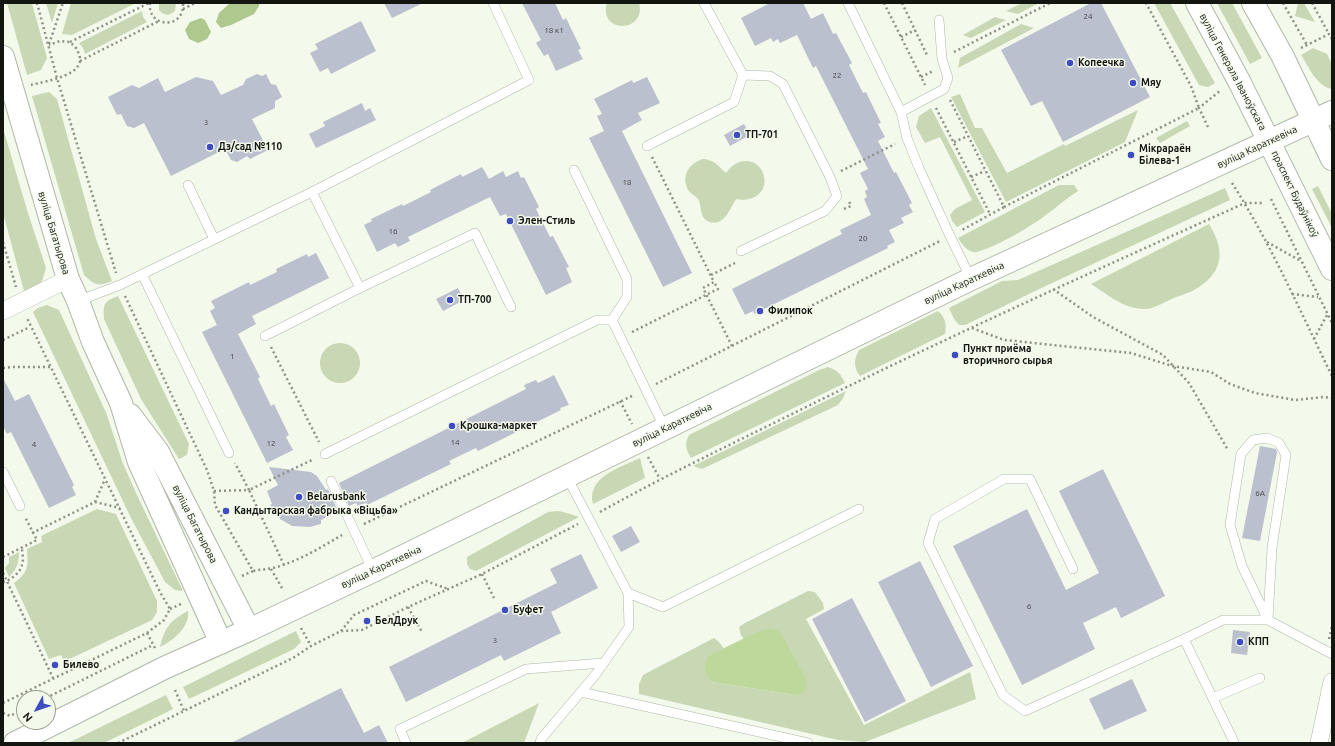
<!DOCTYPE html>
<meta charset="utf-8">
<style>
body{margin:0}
#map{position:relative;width:1335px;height:746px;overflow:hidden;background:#f3f9eb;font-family:Ubuntu,sans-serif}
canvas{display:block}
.frame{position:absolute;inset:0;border:4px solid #131510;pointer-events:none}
.north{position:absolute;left:16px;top:690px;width:40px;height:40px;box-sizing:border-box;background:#f3f9eb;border:1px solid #999e93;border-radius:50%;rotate:230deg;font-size:11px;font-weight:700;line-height:16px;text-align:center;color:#131510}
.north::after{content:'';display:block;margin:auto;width:14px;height:18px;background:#3d4dc1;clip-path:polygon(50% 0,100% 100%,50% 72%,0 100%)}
</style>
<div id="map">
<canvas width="1335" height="746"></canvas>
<div class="frame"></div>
<div class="north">N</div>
</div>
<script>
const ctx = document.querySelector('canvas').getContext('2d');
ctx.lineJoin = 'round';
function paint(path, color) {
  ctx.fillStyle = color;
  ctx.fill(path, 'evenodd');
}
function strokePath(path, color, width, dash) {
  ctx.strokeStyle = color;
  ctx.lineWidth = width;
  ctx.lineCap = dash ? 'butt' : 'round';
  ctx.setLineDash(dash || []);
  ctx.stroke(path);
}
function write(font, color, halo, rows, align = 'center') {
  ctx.font = font + ' Ubuntu,sans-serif';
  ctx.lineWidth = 3;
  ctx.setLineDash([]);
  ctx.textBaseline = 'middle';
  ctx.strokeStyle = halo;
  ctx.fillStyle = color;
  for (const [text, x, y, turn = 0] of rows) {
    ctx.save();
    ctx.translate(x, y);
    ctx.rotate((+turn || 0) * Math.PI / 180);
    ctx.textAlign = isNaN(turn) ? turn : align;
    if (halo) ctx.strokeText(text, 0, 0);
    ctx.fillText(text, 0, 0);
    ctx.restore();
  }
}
paint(new Path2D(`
 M7 3H32L47 58 41 70 27 75Z
 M46 3H58L52 23Z
 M71 3H136L72 35 62 34Z
 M159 3H176L175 11C169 16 164 16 159 10Z
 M607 3H639C647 33 598 34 607 3Z
 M1022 3H1039L1018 14 1006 11Z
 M1154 3H1170L1215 83 1208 87 1199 85Z
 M1217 3H1232L1262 58 1250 64Z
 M1298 3H1304L1315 22 1295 16Z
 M142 11 143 17 147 22 85 54 83 48 79 43Z
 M995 17 1006 20 971 38 963 35Z
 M1021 24 1034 28 958 68 960 58Z
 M1313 48 1327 54 1332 64V89C1316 86 1309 67 1301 55Z
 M49 92 57 99 96 239 112 281C97 287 95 285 84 275L32 96Z
 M960 94 975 128H982L1007 173 1064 144 1065 146 1138 110 1125 142 1006 202 951 97Z
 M931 108 985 212 957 227 952 221 950 215 955 209 972 200 940 137 925 143 916 127 919 116Z
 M1187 121 1190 126 1160 143 1156 138Z
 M3 128 27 210 46 268 42 281 36 288 24 291 3 213Z
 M703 159C715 160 718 166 726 173 735 159 755 155 763 173 770 192 752 203 736 199 730 209 724 226 710 222 706 221 703 218 702 214 700 209 701 204 698 199 696 196 691 194 689 191 680 177 689 163 703 159Z
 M1059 185H1074L1078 191C1061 202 1046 217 1028 227 1020 233 981 254 973 252 966 250 962 244 958 238Z
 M1318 186 1332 214V228L1312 189Z
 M1225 188 1230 200 1035 291 965 325H959L954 319 949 308 1002 281 1018 280Z
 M1209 224C1224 248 1225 270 1199 287 1192 292 1182 295 1174 298 1167 301 1153 309 1146 309 1125 310 1107 294 1091 284Z
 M118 296 189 444 187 455 179 459 141 399 104 319C103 304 104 301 118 296Z
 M47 305 59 310 107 415 122 461 136 493 183 591 175 590 165 582 131 518 33 312 38 308Z
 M938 311C945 317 947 324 945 334L860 376C853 367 854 359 859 350Z
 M320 363a20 20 0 1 1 40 0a20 20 0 1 1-40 0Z
 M828 367C837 370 841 374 845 383L691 458C686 449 684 445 689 435L819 370Z
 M846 391 843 398 838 405 702 469 693 466Z
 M640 458 645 478 593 504C586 477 621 467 640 458Z
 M97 509 116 514 157 601V612L152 620 76 656 64 661 61 655 49 659 14 583C29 572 28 566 27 549L42 542 41 536Z
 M558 511 567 513 579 517 476 571 470 569 467 564V557L548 512Z
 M19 552C19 563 17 569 9 577L5 568 9 563V557Z
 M808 591 815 592 823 603 824 609 806 619 864 725 970 672 976 699 865 742 838 740 639 694V684L643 675 714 638 719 642 724 649 708 656 712 682 795 695 801 694 759 631 744 639 741 635 739 627 745 623Z
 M188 611C190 627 173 641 160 647 165 627 170 621 188 611Z
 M296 631 301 642 294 649 189 699 183 687Z
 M166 695 173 709 104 743H68Z
 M539 703 524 743H462Z`), '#c8d7b4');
paint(new Path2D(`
 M230 3H259V6L254 14 231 25 221 28 216 22 219 13Z
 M201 18 205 20 211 32 207 39 198 43 189 39 185 30 190 22Z`), '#afc88d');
paint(new Path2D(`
 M771 628 780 632 807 681 806 687 802 694 795 695 712 682C704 671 703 669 708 656L759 631Z`), '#bed79b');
paint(new Path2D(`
 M384 3H423L392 18Z
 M522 3H555L563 20 566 18 581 49 578 50 583 59 556 71 548 54 544 56 536 43 541 40Z
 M770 3H803L811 19 823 13 833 34 836 33 852 63 849 65 863 93 866 92 881 123 878 124 885 137 878 141 894 173 896 172 912 203 909 205 913 212 901 218 904 223 889 230 895 242 887 246 888 248 754 314 753 311 745 315 732 289 842 234 840 230 871 215 864 199 867 197 865 191 868 189 860 173 868 169 816 66 813 68 797 35 780 43 778 39 773 42 771 38 755 46 741 18Z
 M1091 3H1101L1150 97 1063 142 1042 101 1031 106 1001 50Z
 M361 21 376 51 331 74 328 68 320 72 310 53 318 49 315 44Z
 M257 74 262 76 266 74 271 84 276 85 282 97 275 101V108L252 119 268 150 250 159 247 156 237 162 231 160 225 149 171 176 144 123 134 128 127 126 121 114 117 115 108 97 132 85 139 88 158 78 165 92 196 77 213 81 221 95 243 85 246 79Z
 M647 77 660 103 638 113 642 120 622 131 692 273 663 287 589 138 604 131 597 116 602 114 594 99 632 80 633 83Z
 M362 103 365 111 370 108 376 120 316 148 309 134 325 126 323 122Z
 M744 124 750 135 730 146 724 135Z
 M482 167 489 179 503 171 506 177 518 171 521 178 524 177 539 207 536 209 550 237 553 236 569 267 566 268 572 282 546 295 506 214 500 216 490 197 408 237 410 241 398 247 395 243 377 252 364 225 372 221 371 219 402 204 403 206 431 192 430 190 461 174 462 177Z
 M316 253 329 278 252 316 256 324 238 334 260 377 258 379 271 406 274 404 289 435 286 437 293 450 267 463 202 332 217 325 210 311 215 308 211 301 249 282 250 285 277 272 276 269 307 254 308 257Z
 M458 288 464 300 443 311 436 299Z
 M554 375 569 405 560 408 561 410 478 451 476 448 449 461 451 464 367 505 366 503 358 506 356 503 349 506 339 483 526 389 524 385 536 380 538 383Z
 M3 378 15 401 29 394 74 485 72 487 76 495 49 508 11 432 7 434 3 426Z
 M1260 446 1276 449 1277 452 1260 541 1242 538Z
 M269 467 311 472 317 476 326 490 328 489 338 511 321 520V524L310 527 292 526 280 519 270 505 272 504 267 491 278 485Z
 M1103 469 1165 596 1121 618 1116 607 1083 623 1095 649 1022 685 953 546 1027 509 1066 590 1099 573 1059 491Z
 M631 526 640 542 621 552 612 536Z
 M581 554 598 588 551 612 561 633 504 661 501 655 406 702 389 667 557 583 550 569Z
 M920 561 973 666 931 687 878 582Z
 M852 598 906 701 865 722 812 619Z
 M1233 630 1250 632 1247 655 1231 653Z
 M1132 679 1147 711 1104 730 1089 699Z
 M341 688 364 733 379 725 388 743H231Z`), '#bbc0ce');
const service = new Path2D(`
 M704 3 743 75 770 76 783 84 830 177 837 196 825 211 741 251
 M848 3 901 112 907 138 919 168 950 236 971 279
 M901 112 944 89 948 78 942 59 939 20
 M647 146 734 102 743 75
 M574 170 627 279V297L612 320
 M188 185 214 239
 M312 192 360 288
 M142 274 229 453
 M78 301 120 285 312 192 529 80 493 3
 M612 320 665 429
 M265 336 360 288 475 233 511 307
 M1267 438 1279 443 1286 455 1272 548 1268 620 1242 566 1230 525 1241 454 1253 440Z
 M325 454 597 320H612
 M3 472 20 506
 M331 481 373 571
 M1073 569 1030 479H1004L935 519 928 543 1003 695 1025 711 1184 639 1223 620H1268L1332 654
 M628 593 663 607 859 509
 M1184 639 1234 742
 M581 692 808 743
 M1213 698 1260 678
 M406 743 400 729 526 669 603 663
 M540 743 541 739 596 674 629 627 628 593 567 477`);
const minor = new Path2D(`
 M3 311 68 279
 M1319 743 1332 682`);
const tertiary = new Path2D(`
 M3 57 68 279 78 301 93 342 121 403 139 462 221 643
 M130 415 158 452 249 630
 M15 743 164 668 249 630 373 571 971 279 1332 112`);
const primary = new Path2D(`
 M1197 3 1239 81 1332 269
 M1253 3 1283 57 1332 159`);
strokePath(service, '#afb6a8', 10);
strokePath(minor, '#afb6a8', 18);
strokePath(tertiary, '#afb6a8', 24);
strokePath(primary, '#afb6a8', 24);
strokePath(new Path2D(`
 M37 3 57 78 116 273
 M150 3C147 28 185 30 183 3
 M884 3 925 85
 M902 3 927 55
 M1283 3 1307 45
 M1312 3 1329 34
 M183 9 195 3
 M901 37 915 30
 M70 42 149 3
 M49 44 63 3
 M1301 48 1329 34 1332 39
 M954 52 1050 3
 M80 61 159 21
 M921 77 933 71
 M31 85C46 81 90 75 78 52 77 48 73 45 70 42L60 41 49 45
 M950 100 1004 207 962 230
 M936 108 990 214
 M1208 127 1199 108 1221 90
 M954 142 968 136
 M652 157 714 282 703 288 732 346
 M841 171 895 144
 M971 177 985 171
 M1232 183C1271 244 1300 311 1332 376
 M1271 199 1332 323
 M1004 207 1199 108 1191 86 1146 3
 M844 209 851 206 849 201
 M3 242 16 287
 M1267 242 1299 260
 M711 275 735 263
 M1053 289 1093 317 1163 355 1189 383 1228 450
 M1292 294 1318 297
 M125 296 207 470 214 491 215 505 253 571C263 569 273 569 283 565 304 558 323 546 342 535
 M972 328 1004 340 1131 353 1172 366 1211 372 1230 384 1255 393 1295 400 1324 397 1332 398
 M632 332 718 289 714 282
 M1314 339 1327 315
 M3 340 30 327
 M271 347 319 442
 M3 368 12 367H50
 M656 384 940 241
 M620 401 632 424
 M648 457 660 479
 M214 491 249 490 235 463
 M95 502 105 479
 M600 512C666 475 734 443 802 409 948 337 1096 270 1245 203H1263
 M364 524 634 395
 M32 533 95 502 120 508
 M3 557 37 540 25 517
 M284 565 249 490 314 459
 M271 569 282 588
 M3 573 53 678
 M482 574 494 598
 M242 576 253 571
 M3 582C11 580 20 573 22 565 24 560 22 553 22 548
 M408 607 422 632
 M170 609 183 603
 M301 628 311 646
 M341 631 354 615 426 581 448 589
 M147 633 156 650
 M1329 639 1332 626
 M175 690 184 711
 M46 698 153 645
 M3 703 147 633 164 620 170 609 160 592 27 318
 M3 713 10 716 24 709
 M118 743 293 658 311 646 341 631 362 630 408 607 482 574 578 524`), '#8d9187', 2.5, [2, 3]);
strokePath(service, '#fff', 9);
strokePath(minor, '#fff', 17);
strokePath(tertiary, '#fff', 22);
strokePath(primary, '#fff', 22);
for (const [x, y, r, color] of [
 [1070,63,4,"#3d4dc1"],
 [1133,83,4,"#3d4dc1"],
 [737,135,4,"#3d4dc1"],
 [210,147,4,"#3d4dc1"],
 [1131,155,4,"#3d4dc1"],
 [510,221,4,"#3d4dc1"],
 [450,300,4,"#3d4dc1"],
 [760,311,4,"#3d4dc1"],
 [955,355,4,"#3d4dc1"],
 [452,426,4,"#3d4dc1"],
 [299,497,4,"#3d4dc1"],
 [226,511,4,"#3d4dc1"],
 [505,610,4,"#3d4dc1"],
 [367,621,4,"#3d4dc1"],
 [1240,642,4,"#3d4dc1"],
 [55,665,4,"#3d4dc1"]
]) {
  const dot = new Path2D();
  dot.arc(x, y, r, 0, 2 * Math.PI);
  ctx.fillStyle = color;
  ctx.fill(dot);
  strokePath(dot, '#f3f9eb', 1.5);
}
write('8px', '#3d4040', null, [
 ["24",1088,16],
 ["18 к1",554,30],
 ["22",837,75],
 ["3",206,122],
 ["18",627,182],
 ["16",393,231],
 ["20",863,238],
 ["1",232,356],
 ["14",455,442],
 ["12",271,443],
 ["4",34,444],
 ["6А",1260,493],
 ["6",1029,606],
 ["3",495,640]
]);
write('bold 10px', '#131510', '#f3f9eb', [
 ["Копеечка",1078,63],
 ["Мяу",1141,83],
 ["ТП-701",745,135],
 ["Дз/сад №110",218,147],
 ["Мікрараён",1139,149],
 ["Білева-1",1139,161],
 ["Элен-Стиль",518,221],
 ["ТП-700",458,300],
 ["Филипок",768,311],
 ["Пункт приёма",963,349],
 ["вторичного сырья",963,361],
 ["Крошка-маркет",460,426],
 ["Belarusbank",307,497],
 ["Кандытарская фабрыка «Віцьба»",234,511],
 ["Буфет",513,610],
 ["БелДрук",375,621],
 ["КПП",1248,642],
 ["Билево",63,665]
], 'left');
write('10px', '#131510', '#f3f9eb', [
 ["вуліца Генерала Іваноўскага",1233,72,62],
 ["вуліца Караткевіча",1257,147,-25],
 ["праспект Будаўнікоў",1295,194,64],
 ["вуліца Багатырова",54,233,73],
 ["вуліца Караткевіча",964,283,-25],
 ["вуліца Караткевіча",672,425,-26],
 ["вуліца Багатырова",195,524,63],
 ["вуліца Караткевіча",381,567,-25]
]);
</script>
